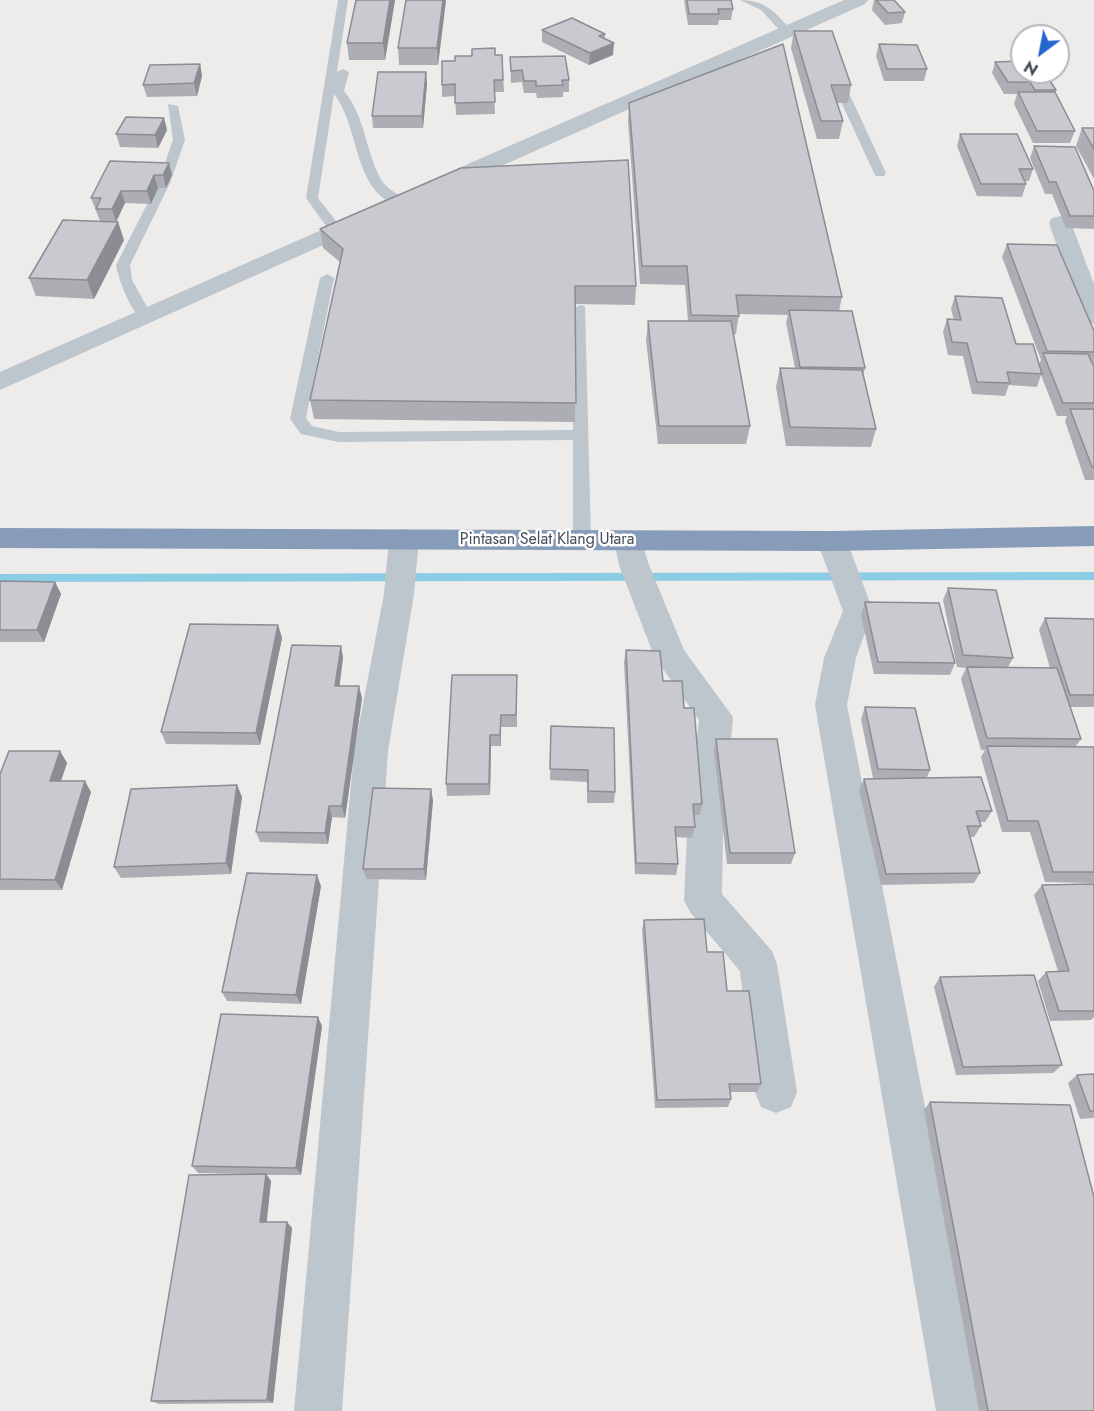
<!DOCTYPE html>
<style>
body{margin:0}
#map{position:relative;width:1094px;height:1411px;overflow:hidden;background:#eeebeb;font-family:Jost,sans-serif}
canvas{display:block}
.north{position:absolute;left:1010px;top:24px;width:60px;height:60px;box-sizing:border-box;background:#fff;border:2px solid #b5b8bc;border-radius:50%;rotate:212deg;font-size:16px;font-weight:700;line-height:24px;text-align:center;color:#454e57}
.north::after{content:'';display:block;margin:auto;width:21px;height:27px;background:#2567ce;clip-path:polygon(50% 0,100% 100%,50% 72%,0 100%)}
</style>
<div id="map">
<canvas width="1094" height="1411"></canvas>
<div class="north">N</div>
</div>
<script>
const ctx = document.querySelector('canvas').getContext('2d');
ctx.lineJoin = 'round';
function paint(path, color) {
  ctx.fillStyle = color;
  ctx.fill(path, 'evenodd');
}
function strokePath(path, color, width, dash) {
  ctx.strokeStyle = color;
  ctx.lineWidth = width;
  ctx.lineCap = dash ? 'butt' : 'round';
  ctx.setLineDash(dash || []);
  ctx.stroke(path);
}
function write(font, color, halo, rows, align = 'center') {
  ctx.font = font + ' Jost,sans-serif';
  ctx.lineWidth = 5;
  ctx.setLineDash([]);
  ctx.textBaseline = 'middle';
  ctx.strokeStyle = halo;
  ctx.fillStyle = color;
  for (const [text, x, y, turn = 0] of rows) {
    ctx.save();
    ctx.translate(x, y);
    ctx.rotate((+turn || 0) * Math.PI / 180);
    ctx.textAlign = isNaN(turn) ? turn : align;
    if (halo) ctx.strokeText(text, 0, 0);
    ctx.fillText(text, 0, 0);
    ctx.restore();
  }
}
paint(new Path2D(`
 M1094 572V580L0 582V574Z`), '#8bcde4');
paint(new Path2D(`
 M338 0H348L337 72 343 69 349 72 344 91C366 117 365 152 382 181 389 191 399 193 406 202L400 206C353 194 360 126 334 94L318 198 343 230 336 234 331 233 306 198Z
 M740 0C765 0 777 13 792 32L783 34 761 10Z
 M836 75 842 78 886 173 884 176H876L874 173 830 78Z
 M168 104 178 106 185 140 170 183 130 265 132 280 152 316 145 320C132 317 118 278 116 265L158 183 173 140Z
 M327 274 334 278 306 418 312 426 339 432 573 430V309L580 305 585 306 591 540 588 544H576L573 540V440L339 442 301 434 290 419 320 278Z`), '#bdc5cd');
paint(new Path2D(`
 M844 0H868L865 4 445 191H429L426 186 429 181Z
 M362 212 370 214 373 219 370 224 0 390V372Z
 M1060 216 1068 218 1071 223 1094 284V324L1085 322 1082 317 1049 223 1052 218Z
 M404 529 414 532 419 539 414 594 388 751 342 1411H294L354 751 384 594 389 539 394 532Z
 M629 530 639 533 649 565 684 650 733 717 723 835 722 894 772 951 777 964 797 1092 791 1107 776 1113 761 1107 755 1092 740 971 690 912 684 900 687 835 699 720 654 656 619 565 614 540 619 533Z
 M832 531 842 534 847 541 873 611 856 658 847 705 984 1411H936L815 705 824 658 843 611 817 541 822 534Z`), '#bdc5cd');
paint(new Path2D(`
 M1094 526V546L832 551 0 548V528L832 531Z`), '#869cb8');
paint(new Path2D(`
 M395 0 385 60H349L347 43Z
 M406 0H446L438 65H399L398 48Z
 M684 0H731L733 9 731 20H719L718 25H688Z
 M874 0H894L905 12 902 23 885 25 872 10Z
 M542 30 605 34V39L613 55 589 65 542 42Z
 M794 31 851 85 848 103H837L843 121 839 139H817L791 48Z
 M879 44 927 69 924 81H884L876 56Z
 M495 55H502L504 92H494L495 114 456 115 455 96 442 97V85L455 61Z
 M510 57 569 80V92H563V97L537 98 536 93H524L522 82 511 83Z
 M995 62 1056 90 1055 93 1075 131 1070 143H1033L1014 104 1017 94H1004L992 73Z
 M200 64 202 76 197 96 147 97 143 85Z
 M426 72 427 84 423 128H373L372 116Z
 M629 103 842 297 839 311 865 368 863 376 876 429 871 447 786 446 776 387 780 368H795L786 323 788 315 739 314 736 334H733L750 426 746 444H658L646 340 648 321H688L685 285 640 284 628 121Z
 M164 118 167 130 158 148 120 147 116 134Z
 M1082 128H1094V179L1076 146Z
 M960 134 1033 169 1029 181H1025L1026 184 1022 197 977 196 957 146Z
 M1034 146 1094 191V229L1066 228 1052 194H1045L1030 158Z
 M169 163 172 175 166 188H158L151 204 125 203 116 222H118L124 240 94 299 36 296 29 278 100 221 91 198Z
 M320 229 636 286 635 305 575 304V422L314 419 310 400 340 262 323 248Z
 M1007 244 1094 331V365H1093L1094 368V480H1085L1065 421 1067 416H1057L1041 375 1037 387 1009 385 1005 396 972 394 963 356 948 355 943 332 947 319 954 320 951 309 955 296 1016 344 1039 364 1041 360 1002 257Z
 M0 581 55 582 61 594 44 642H0Z
 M948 588 1013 658 1008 667 1050 668 1039 630 1045 618 1094 619V707H1070L1081 739 1076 746 1094 747V883L1045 882 1030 832H1002L981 757 985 750H981L961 679 966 668 957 667 943 600Z
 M865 602 955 663 950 675 874 674 861 615Z
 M278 625 282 638 260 745 166 744 161 732Z
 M341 646 343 658 339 686 362 698 345 818 332 817 328 844 260 842 256 832Z
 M626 650 663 681 684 708 702 804 700 815H694L695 827 692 838 676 837 678 864 676 875 635 874 624 662Z
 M517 675V727H501V746H491L490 795 447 796 446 784Z
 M865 707 930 770 927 777 992 811 985 822H980L981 826 974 837H970L980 873 974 883 881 885 859 790 864 779 873 778 861 719Z
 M551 726 615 792 614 803H587V782L550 780Z
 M716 739 795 853 791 864H727L714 751Z
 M60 751 67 763 61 781 91 792 62 890H0V774Z
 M237 785 242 797 231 874 121 878 114 867Z
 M433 800 426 880 366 879 363 869Z
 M1094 884V1017L1091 1020 1050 1021 1038 981 1046 972 1058 971 1034 895 1042 885Z
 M321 886 301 1004 227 1001 222 992Z
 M644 920 707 952 727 991 761 1084 757 1092H730L731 1099 728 1107 655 1108 642 930Z
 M940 977 1062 1065 1053 1073 956 1075 934 987Z
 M322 1026 301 1175H267L271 1181 266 1222H287L292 1228 273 1403 159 1404 151 1401 252 1174 198 1173 192 1166Z
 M1094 1074V1118L1080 1119 1068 1083 1077 1075Z
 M930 1102 1094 1411H979L924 1110Z`), '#acaeb3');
paint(new Path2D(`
 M390 0H395L385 60 383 43Z
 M443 0H446L438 65 437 48Z
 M614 43 613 55 589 65 590 53Z
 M200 64 202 76 197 96 194 83Z
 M426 72 427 84 423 128 422 116Z
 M164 118 167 130 158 148 155 135Z
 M169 163 172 175 166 188 163 175Z
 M154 175 158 188 151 204 147 191Z
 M121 191 125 203 116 222 112 209Z
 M118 222 124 240 94 299 87 280Z
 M55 582 61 594 44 642 37 630Z
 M278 625 282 638 260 745 256 733Z
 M341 646 343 658 338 698 335 686Z
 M359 686 362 698 345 818 342 806Z
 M501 715V746L500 735Z
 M490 735 491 746 490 795 489 784Z
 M60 751 67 763 57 792 50 781Z
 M85 781 91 792 62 890 55 880Z
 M237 785 242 797 231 874 226 863Z
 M431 789 433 800 426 880 424 869Z
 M329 806 332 817 328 844 325 833Z
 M317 875 321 886 301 1004 296 995Z
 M318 1017 322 1026 301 1175 296 1168Z
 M266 1174 271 1181 266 1229 260 1222Z
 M287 1222 292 1228 273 1403 267 1400Z`), '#8c8d92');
const building = new Path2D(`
 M356 0H390L383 43H347Z
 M406 0H443L437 48H398Z
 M687 0H731L733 9H718L719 14H689Z
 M876 0H894L905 12 888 13Z
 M572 18 605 34 599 36 614 43 590 53 542 30Z
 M794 31H832L851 85H831L843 121H821Z
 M783 44 842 297 736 295 739 316 691 315 687 266H642L629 103Z
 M879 44 917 45 927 69H887Z
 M495 48V55H502L503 80H494L495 102 455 103V84L442 85V61H455V56H472V49Z
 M565 56 569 80H562L563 85 536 86V81H524L522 70 511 71 510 57Z
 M1022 61V72H1044L1056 90H1035L1030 82H1008L995 62Z
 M200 64 194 83 143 85 150 65Z
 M378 72H426L422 116H372Z
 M1018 92H1055L1075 131H1037Z
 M126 117 164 118 155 135 116 134Z
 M1082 128H1094V149Z
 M960 134H1017L1033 169H1019L1026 184H981Z
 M1034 146 1075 147 1094 191V216H1070L1056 182H1049Z
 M628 160 636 286H575L576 403 310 400 343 249 320 229 461 168Z
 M110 161 169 163 163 175H154L147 191H121L112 209H96L101 198H91Z
 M63 220 118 222 87 280 29 278Z
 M1007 244 1057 245 1094 331V352L1047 351Z
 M955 296 1002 298 1016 344H1033L1042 374 1007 372 1010 383 977 382 967 343 952 342 947 319 961 320Z
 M789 310 852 311 865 368 800 367Z
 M648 321H731L750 426H659Z
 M1043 353 1088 354 1094 367V403H1063Z
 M780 368 862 370 876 429 790 427Z
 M1070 409H1094V467H1092Z
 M0 581 55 582 37 630H0Z
 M948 588 996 590 1013 658 963 655Z
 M865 602 939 603 955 663 878 662Z
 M1045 618 1094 619V695H1070Z
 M190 624 278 625 256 733 161 732Z
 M292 645 341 646 335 686H359L342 806H329L325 833 256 832Z
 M626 650 660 651 663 681H682L684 708H694L702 804H693L695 827H675L678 864 636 863Z
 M967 667 1057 668 1081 739 987 738Z
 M452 675H517L516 715H501L500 735H490L489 784H446Z
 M865 707 915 708 930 770 878 769Z
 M551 726 614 728 615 792 588 791V770L550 769Z
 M716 739H777L795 853H730Z
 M987 746 1094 747V872H1053L1038 821H1008Z
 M9 751H60L50 781H85L55 880 0 879V774Z
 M981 777 992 811H976L981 826H967L980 873 886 874 864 779Z
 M237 785 226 863 114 867 131 789Z
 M373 788 431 789 424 869H363Z
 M247 873 317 875 296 995 222 992Z
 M1094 884V1011H1059L1046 972 1069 971 1042 885Z
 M704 919 707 952H723L727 991H749L761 1084H729L731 1099 657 1100 644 920Z
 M1034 975 1062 1065 963 1067 940 977Z
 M221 1014 318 1017 296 1168 192 1166Z
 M1094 1074V1111H1090L1077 1075Z
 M930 1102 1070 1105 1094 1197V1411H988Z
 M266 1174 260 1222H287L267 1400 151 1401 189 1175Z`);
paint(building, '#c8cad0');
strokePath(building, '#8c8d92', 1.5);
write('16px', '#454e57', '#fff', [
 ["Pintasan Selat Klang Utara",547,540]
]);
</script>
